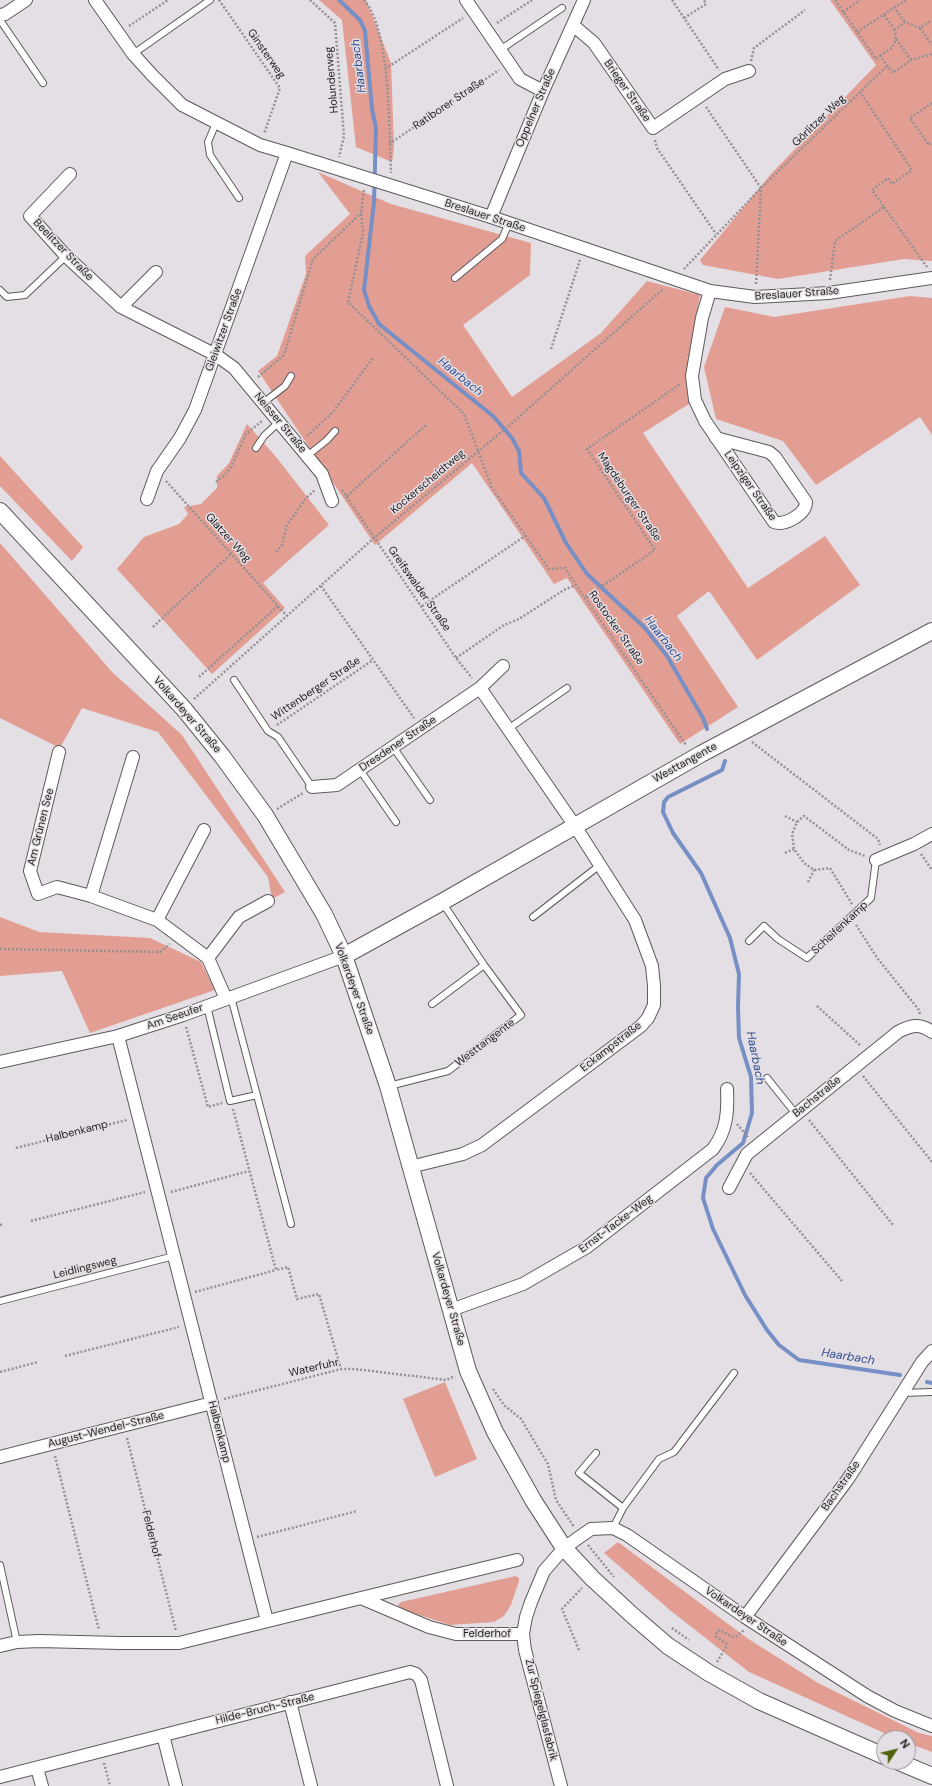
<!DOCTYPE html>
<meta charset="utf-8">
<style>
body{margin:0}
#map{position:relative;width:932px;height:1786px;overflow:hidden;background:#e4dfe4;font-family:"DM Sans",sans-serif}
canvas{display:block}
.north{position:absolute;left:876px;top:1730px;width:40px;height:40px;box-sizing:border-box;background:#e4dfe4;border:1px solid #969296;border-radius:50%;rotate:55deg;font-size:11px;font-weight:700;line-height:16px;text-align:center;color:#201e20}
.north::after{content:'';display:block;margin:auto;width:14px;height:18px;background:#4f620c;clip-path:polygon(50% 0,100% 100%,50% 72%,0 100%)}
</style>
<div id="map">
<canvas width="932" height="1786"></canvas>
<div class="north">N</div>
</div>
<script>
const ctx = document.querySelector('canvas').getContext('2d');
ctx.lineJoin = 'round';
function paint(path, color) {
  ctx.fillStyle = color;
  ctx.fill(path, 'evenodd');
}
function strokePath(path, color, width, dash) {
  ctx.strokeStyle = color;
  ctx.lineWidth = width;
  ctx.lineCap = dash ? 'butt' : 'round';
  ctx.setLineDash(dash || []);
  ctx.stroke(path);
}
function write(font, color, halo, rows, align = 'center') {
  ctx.font = font + ' "DM Sans",sans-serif';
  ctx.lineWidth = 3;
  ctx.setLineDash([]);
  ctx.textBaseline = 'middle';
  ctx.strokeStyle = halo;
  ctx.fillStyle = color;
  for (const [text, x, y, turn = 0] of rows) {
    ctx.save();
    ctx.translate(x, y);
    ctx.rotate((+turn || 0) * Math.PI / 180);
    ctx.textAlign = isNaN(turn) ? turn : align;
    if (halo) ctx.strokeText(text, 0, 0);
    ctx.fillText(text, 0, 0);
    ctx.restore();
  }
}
paint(new Path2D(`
 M319 0H366L391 63 394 147 392 162 356 147 342 20Z
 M830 0H932V261L904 259 778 279 703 265 700 260 771 174 876 65Z
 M318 172 391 204 531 243 530 275 463 325 512 397 601 333 647 281 700 295 689 357V404L643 433 748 588 825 536 860 585 757 660 709 591 677 616 738 707 680 744 567 578 554 584 472 463 375 545 258 371 277 356 306 274 305 256 350 214Z
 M910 296 932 298V435L920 417 816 485 783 441 716 419 704 367 725 307 774 317Z
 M247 424 277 458 329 525 263 583 285 608 212 674 117 569 144 537 179 524 188 514 184 507 201 504 217 488V476L229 463Z
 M0 456 83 547 72 561 0 486Z
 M0 543 113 673 182 735 285 892 272 899 268 877 158 732 82 708 60 748 0 718Z
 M0 917 39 932 150 938 201 962 215 990 90 1033 62 971 0 976Z
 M445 1382 477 1459 435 1477 403 1399Z
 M618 1542 747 1638 818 1683 919 1733 932 1736V1752L908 1743V1738H896L884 1733 749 1672 671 1611 604 1553Z
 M516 1576 519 1578V1581L511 1605 504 1616 494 1622 450 1625 401 1609 398 1605 401 1602Z`), '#e29e93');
strokePath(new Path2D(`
 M339 0 360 20 365 31 372 109 376 128 374 202 364 290 369 306 379 324 493 416 512 438 519 451 521 473 544 498 566 543 587 574 645 628 667 656 703 718 707 729
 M725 761 722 770 668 797 664 802 663 812 673 833 701 873 730 938 739 974 738 1007 739 1038 751 1077 752 1113 743 1143 717 1165 706 1178 703 1198 713 1229 745 1295 767 1330 779 1345 799 1360 900 1375
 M927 1382 932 1383`), '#768fc5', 4);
const lane = new Path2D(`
 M0 20 43 83
 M500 50 562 8
 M133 54 210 0
 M216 123 208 142 210 155 239 198
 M455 278 502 239 509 223
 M0 290 7 297 25 295 66 256
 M263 403 285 386 291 376
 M256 448 264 436 279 422
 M307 456 327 440 335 431
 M234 680 268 731 278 737 312 787
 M508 729 567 688
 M393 747 430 800
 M360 770 396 822
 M533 917 600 865
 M749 941 764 926 778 939 807 958 871 898 876 860
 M231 997 291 1224
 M432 1004 484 965
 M207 1006 230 1101 257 1095
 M767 1078 796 1114
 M389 1086 448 1071 521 1015 484 965 442 902
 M0 1301 174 1256
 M902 1393 932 1392
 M596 1453 579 1473 623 1508 613 1528
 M623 1508 659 1459 674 1452 734 1373
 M0 1565 17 1642`);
const street = new Path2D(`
 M95 0 133 54 153 76 182 105 260 145 287 153 491 217 710 291 755 297 829 293 932 278
 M466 0 520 79 543 91
 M0 15 5 14 26 0
 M573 25 594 43 653 128 725 79 749 71
 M70 174 30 216 66 256 121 307 216 355 234 368 322 474 332 501
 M491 217 543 91 584 0
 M710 291 702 318 692 376 695 400 705 421 774 522C785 526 806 514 806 502L775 457 769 452 716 438
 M121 307 156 272
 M147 499 157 471 180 438 195 410 287 153
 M480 688 503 666
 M59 752 30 871 38 894 57 887 91 896 157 920 208 958 226 999
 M312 787 337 785 480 688 575 826 635 920 652 966 654 986V1005L648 1018 641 1026 482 1145 463 1154 410 1167
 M876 860 914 844 932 834
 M91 896 133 757
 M157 920 204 830
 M208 958 239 917 268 901
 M118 1036 267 1621
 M0 1062 118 1036 183 1015 344 956
 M729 1188 747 1154 898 1032C911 1025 920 1023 932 1032
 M451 1310 523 1284 587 1247 713 1149C727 1130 728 1112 727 1089
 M0 1457 212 1403
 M361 1598 517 1560
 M745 1617 848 1479 922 1362 932 1351
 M0 1646 17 1642 39 1641 120 1643H179L361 1598 429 1627 456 1634H523
 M290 1702 311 1786
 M163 1735 176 1786
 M37 1768 42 1786
 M0 1777 410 1672 416 1674 421 1680 447 1786
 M561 1786 525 1650 523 1634 526 1617 531 1602 544 1571 564 1548 591 1529 613 1528 627 1535 745 1617 867 1696 895 1711 932 1726`);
const secondary = new Path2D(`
 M0 511 184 709 222 756 265 815 324 914 344 956 388 1086 468 1371 495 1432 533 1500 564 1548 592 1578 632 1615 668 1646 709 1673 759 1701 884 1756
 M344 956 442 902 701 754 932 631
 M899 1762 932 1776`);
strokePath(lane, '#5d595d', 8);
strokePath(street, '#5d595d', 14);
strokePath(secondary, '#5d595d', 18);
strokePath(new Path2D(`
 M219 0 280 88 264 134
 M310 0 335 23 344 136 339 157
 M364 0C391 30 389 132 391 173
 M672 0 719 70
 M835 0 876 59 880 56 893 73 911 60 932 54
 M894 7 905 22
 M843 12 860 0
 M884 15 895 30
 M684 18 706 4 704 0
 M497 23 532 0
 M129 26 168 0
 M920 28 932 45
 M857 32 906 0
 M896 39 911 60
 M880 56C893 47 897 46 895 30L905 22 920 28 932 20
 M751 61 754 48 805 10
 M385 69 463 18
 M932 103 910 118 929 145 932 143
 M706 107 761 188 756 285
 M655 140 657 148 716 234
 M389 144 499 70
 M364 190 361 213 363 233 348 302 464 414 492 488 549 569 565 568 576 585
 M884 207 927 267
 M684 269 761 188 887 66
 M830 280 835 241 884 207 872 190 888 178 892 184 912 170 860 92
 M551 349 580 260
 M258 377 284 355 313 259 361 213
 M307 436 333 412 373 358
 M166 481 287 616
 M216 482 225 475 231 467 246 434 262 421
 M342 490 456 658 472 678
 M347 496 426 425
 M276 552 282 545 287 525 306 498 315 490
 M321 586 414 718
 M586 597 655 550 587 449 680 384
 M422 606 525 536
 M153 627 231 554
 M456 658 504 625 519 619 564 590 576 585 686 745
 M199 677 278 606
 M194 699 374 538 511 424 663 289
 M277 725 373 660
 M752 742 878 839 880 845
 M277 809 303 793
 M785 816 797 822
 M785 853 794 849
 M921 854 932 870
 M808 882 814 870
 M852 904 830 868 814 870 804 863 794 849 792 834 797 822 804 816 849 850 865 856
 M856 925 878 959 919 1010 920 1015
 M0 949 160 952 170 944
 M817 1006 861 1046
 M186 1027 208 1107 222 1103
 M863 1076 932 1162
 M233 1109 276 1270 288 1267 297 1299 319 1294 341 1369
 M809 1120 893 1225
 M737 1124 748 1137
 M16 1148 127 1120
 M750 1173 842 1281
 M171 1192 249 1171
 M31 1221 145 1192
 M0 1225 3 1224
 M195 1292 276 1270
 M65 1356 179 1327
 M0 1372 38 1362
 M493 1389 504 1405 521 1419 548 1464 556 1500 574 1527
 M224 1399 341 1369H355L446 1380 455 1376
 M127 1438 176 1631
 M55 1456 99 1630
 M257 1537 357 1511
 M588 1545 614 1577
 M672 1628 689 1640
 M579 1650 562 1609 582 1588
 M717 1662 726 1647V1643L716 1637 717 1631 720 1630 732 1637 737 1636 744 1630
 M104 1763 110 1786`), '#949094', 2.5, [2, 2]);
strokePath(lane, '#fff', 6);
strokePath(street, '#fff', 12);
strokePath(secondary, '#fff', 16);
write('11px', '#201e20', '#e4dfe4', [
 ["Ginsterweg",266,54,55],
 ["Holunderweg",332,80,-95],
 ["Brieger Straße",627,91,55],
 ["Ratiborer Straße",449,104,-34],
 ["Oppelner Straße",536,108,-67],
 ["Görlitzer Weg",819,121,-44],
 ["Breslauer Straße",485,216,18],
 ["Beelitzer Straße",63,250,46],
 ["Breslauer Straße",797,294,-4],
 ["Gleiwitzer Straße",224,330,-70],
 ["Neisser Straße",280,423,50],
 ["Kockerscheidtweg",428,482,-40],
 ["Leipziger Straße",750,486,55],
 ["Magdeburger Straße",629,497,56],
 ["Glatzer Weg",228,538,48],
 ["Greifswalder Straße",419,589,55],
 ["Rostocker Straße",616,628,55],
 ["Wittenberger Straße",316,689,-34],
 ["Volkardeyer Straße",187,715,49],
 ["Dresdener Straße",398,744,-34],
 ["Westtangente",685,763,-29],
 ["Am Grünen See",41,827,-76],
 ["Scheifenkamp",840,928,-43],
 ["Volkardeyer Straße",354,989,70],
 ["Am Seeufer",175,1017,-19],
 ["Westtangente",485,1043,-37],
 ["Eckampstraße",611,1047,-38],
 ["Bachstraße",817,1097,-39],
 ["Halbenkamp",77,1132,-14],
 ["Ernst-Tacke-Weg",616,1224,-37],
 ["Leidlingsweg",85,1268,-14],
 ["Volkardeyer Straße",448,1299,74],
 ["Waterfuhr",314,1368,-13],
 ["August-Wendel-Straße",106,1430,-14],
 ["Halbenkamp",219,1432,76],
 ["Bachstraße",841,1486,-55],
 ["Felderhof",151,1534,76],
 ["Volkardeyer Straße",746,1617,34],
 ["Felderhof",487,1634],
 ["Hilde-Bruch-Straße",265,1709,-14],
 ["Zur Spiegelglasfabrik",541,1710,76]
]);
write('italic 12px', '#314d90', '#e4dfe4', [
 ["Haarbach",359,66,-97],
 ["Haarbach",460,377,39],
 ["Haarbach",663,639,52],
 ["Haarbach",755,1058,79],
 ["Haarbach",848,1357,9]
]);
</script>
